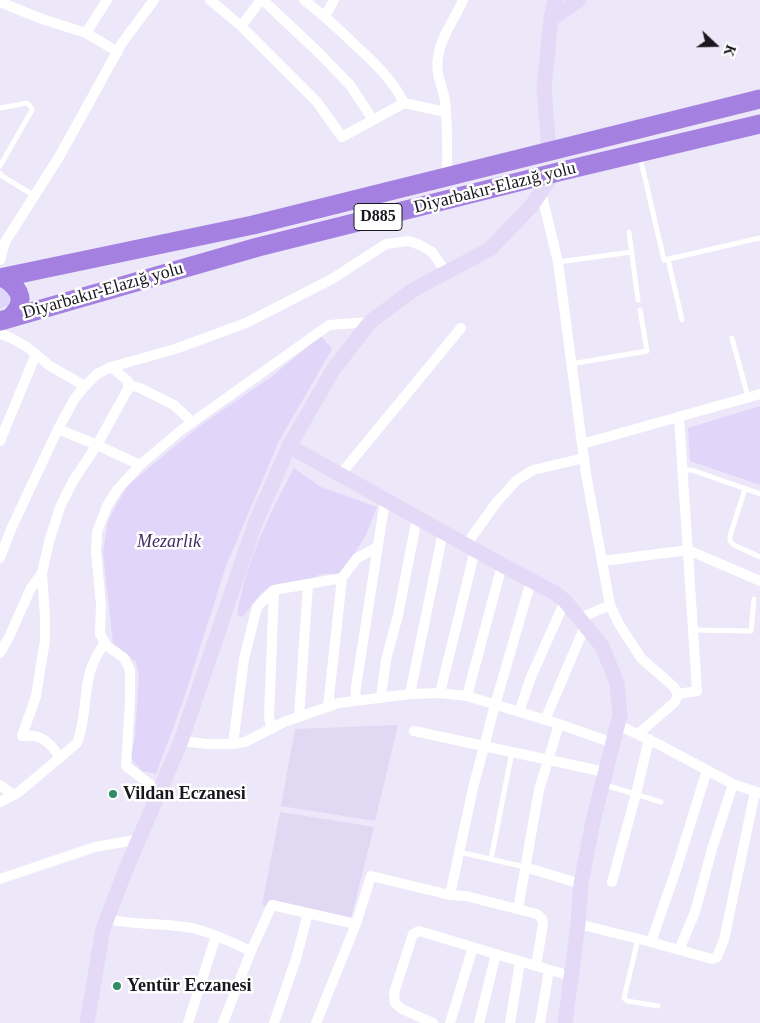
<!DOCTYPE html>
<meta charset="utf-8">
<style>
body{margin:0}
#map{position:relative;width:760px;height:1023px;overflow:hidden;background:#ece7f9;font-family:"Times New Roman",serif}
canvas{display:block}
.north{position:absolute;left:690px;top:20px;width:50px;height:50px;-webkit-text-stroke:4px #fff;paint-order:stroke;rotate:111deg;font-size:14px;font-weight:700;line-height:20px;text-align:center;color:#1a181e}
.north::after{content:'';display:block;margin:auto;width:18px;height:22px;background:#1a181e;clip-path:polygon(50% 0,100% 100%,50% 72%,0 100%)}
</style>
<div id="map">
<canvas width="760" height="1023"></canvas>
<div class="north">K</div>
</div>
<script>
const ctx = document.querySelector('canvas').getContext('2d');
ctx.lineJoin = 'round';
function paint(path, color) {
  ctx.fillStyle = color;
  ctx.fill(path, 'evenodd');
}
function strokePath(path, color, width, dash) {
  ctx.strokeStyle = color;
  ctx.lineWidth = width;
  ctx.lineCap = dash ? 'butt' : 'round';
  ctx.setLineDash(dash || []);
  ctx.stroke(path);
}
function write(font, color, halo, rows, align = 'center') {
  ctx.font = font + ' "Times New Roman",serif';
  ctx.lineWidth = 5;
  ctx.setLineDash([]);
  ctx.textBaseline = 'middle';
  ctx.strokeStyle = halo;
  ctx.fillStyle = color;
  for (const [text, x, y, turn = 0] of rows) {
    ctx.save();
    ctx.translate(x, y);
    ctx.rotate((+turn || 0) * Math.PI / 180);
    ctx.textAlign = isNaN(turn) ? turn : align;
    if (halo) ctx.strokeText(text, 0, 0);
    ctx.fillText(text, 0, 0);
    ctx.restore();
  }
}
paint(new Path2D(`
 M398 725 375 821 281 806 295 729Z
 M280 812 374 827 350 922 262 905Z`), '#e1d9f3');
paint(new Path2D(`
 M0 287 9 294 10 298 8 305 0 309Z
 M321 336 332 349 279 441 226 566 183 701 156 774 142 771 131 758 135 736 139 676 136 662 113 643 103 552 108 521 127 486 197 428 271 377Z
 M760 406V485L690 461 688 428Z
 M294 468 321 487 377 507 366 535 342 574H321L307 581 270 586 261 593 243 617 237 615C245 565 270 512 294 468Z`), '#e1d6f9');
strokePath(new Path2D(`
 M0 108 27 103 30 106 32 110 0 166
 M640 157 664 260 760 238
 M0 173 2 176 35 196
 M629 232 638 300
 M668 259 682 320
 M558 262 632 252
 M732 338 748 397
 M571 364 647 351 640 310
 M683 470H692L760 494
 M745 489 730 536V541L734 545 760 557
 M693 630 751 631 754 599
 M605 785 661 802
 M459 852 525 867
 M491 859 512 752
 M638 939 624 998 627 1001 658 1006`), '#fff', 5);
strokePath(new Path2D(`
 M210 0 241 26 317 102 342 137 404 103 445 112
 M263 0 320 54 350 85 373 120
 M304 0C322 14 338 28 354 44 373 61 393 80 404 103
 M0 2 42 19 86 33 118 52
 M325 16 334 0
 M241 26 261 0
 M86 33 107 0
 M447 176C447 152 448 127 445 102 443 85 435 76 438 57 441 36 455 19 463 0
 M541 192 558 262 586 474 610 605 619 624 641 658 674 687 678 694 675 702 638 734
 M0 260 5 242 59 157 122 43 154 0
 M0 334 9 337 27 347 50 366 85 386
 M129 385 140 388 174 405 192 422
 M58 429 97 445 140 465
 M0 441 36 354
 M582 444 760 394
 M340 475 461 328
 M466 545 496 503 517 480 533 470 584 458
 M0 558 12 527 58 429 75 398 85 386 97 374 111 367 175 349 246 323 332 279 386 244 409 241 420 245 432 252 446 272
 M603 561 688 550 760 581
 M579 619 585 616 610 605
 M0 653 9 637 31 588 42 573
 M440 693 475 550
 M410 694 443 532
 M678 694 697 691 679 417
 M467 696 502 565
 M381 697 386 660 398 615 417 518
 M355 701 356 687 384 507
 M328 707 342 578
 M519 712 531 677 565 601
 M299 717 308 585
 M545 720 585 626
 M618 725 658 744 733 784 760 793
 M271 729 269 716 274 590
 M414 731 605 772
 M181 741 208 744H233L245 742 284 722 339 703 410 694 440 693 467 696 559 724 613 743
 M233 744 244 659 257 607 274 590 342 578 357 558 378 547
 M60 758C53 747 47 739 35 736 30 735 26 737 22 736L36 696 45 640V617L42 573 49 542 60 507 73 481 97 445 128 389V381L111 367
 M0 785 14 795
 M160 792 126 766 130 700V670L124 658 107 646 100 634 101 604 96 552 97 532 107 506 117 490 140 465 180 431 329 325 370 322
 M0 802 19 792 77 743C85 723 84 702 88 681 90 667 97 654 105 642
 M525 867 581 884
 M0 879 95 847 140 839
 M612 882 636 794 649 739
 M450 895 473 788 495 705 531 581
 M518 909 539 790 559 724
 M107 919C136 926 167 922 196 929 215 934 233 943 251 951
 M578 924 651 942 712 959 717 957 724 940 755 792
 M651 942 677 867 707 770
 M679 950 695 912 712 849 733 784
 M188 1023 216 936
 M223 1023 251 951 272 905 356 924
 M274 1023 296 959 308 913
 M316 1023 356 924 371 876 450 895 466 896 537 914 542 919 543 924 536 966
 M433 1023 402 1009 395 1003 394 993 413 934 419 931 536 966 571 976
 M450 1023 473 947
 M479 1023 496 954
 M510 1023 520 962
 M540 1023 549 970`), '#fff', 10);
strokePath(new Path2D(`
 M551 19 579 0
 M549 151 544 88 551 19 555 0
 M289 446 502 565 555 593 565 601 602 646 617 683 620 715 593 821 581 884 578 924 565 1023
 M87 1023 103 929 126 869 181 741 255 524 289 446 333 370 370 322 413 290 490 249 532 205 554 173`), '#e4d9f6', 15);
strokePath(new Path2D(`
 M0 278 253 225 760 99
 M4 278C22 290 26 302 10 318
 M0 321 258 247 554 173 760 124`), '#a481e0', 19);
for (const [x, y, r, color] of [
 [113,794,5,"#2f8c63"],
 [117,986,5,"#2f8c63"]
]) {
  const dot = new Path2D();
  dot.arc(x, y, r, 0, 2 * Math.PI);
  ctx.fillStyle = color;
  ctx.fill(dot);
  strokePath(dot, '#fff', 2);
}
for (const [x, y, w] of [
 [378,217,48]
]) {
  const box = new Path2D();
  box.roundRect(x - w / 2, y - 13.5, w, 27, 4);
  ctx.fillStyle = '#fff';
  ctx.fill(box);
  strokePath(box, '#1a181e', 1);
}
write('bold 16px', '#1a181e', null, [
 ["D885",378,217]
]);
write('18px', '#1a181e', '#fff', [
 ["Diyarbakır-Elazığ yolu",495,188,-14],
 ["Diyarbakır-Elazığ yolu",103,291,-16]
]);
write('italic 18px', '#422d62', '#fff', [
 ["Mezarlık",169,542]
]);
write('bold 18px', '#1a181e', '#fff', [
 ["Vildan Eczanesi",123,794],
 ["Yentür Eczanesi",127,986]
], 'left');
</script>
